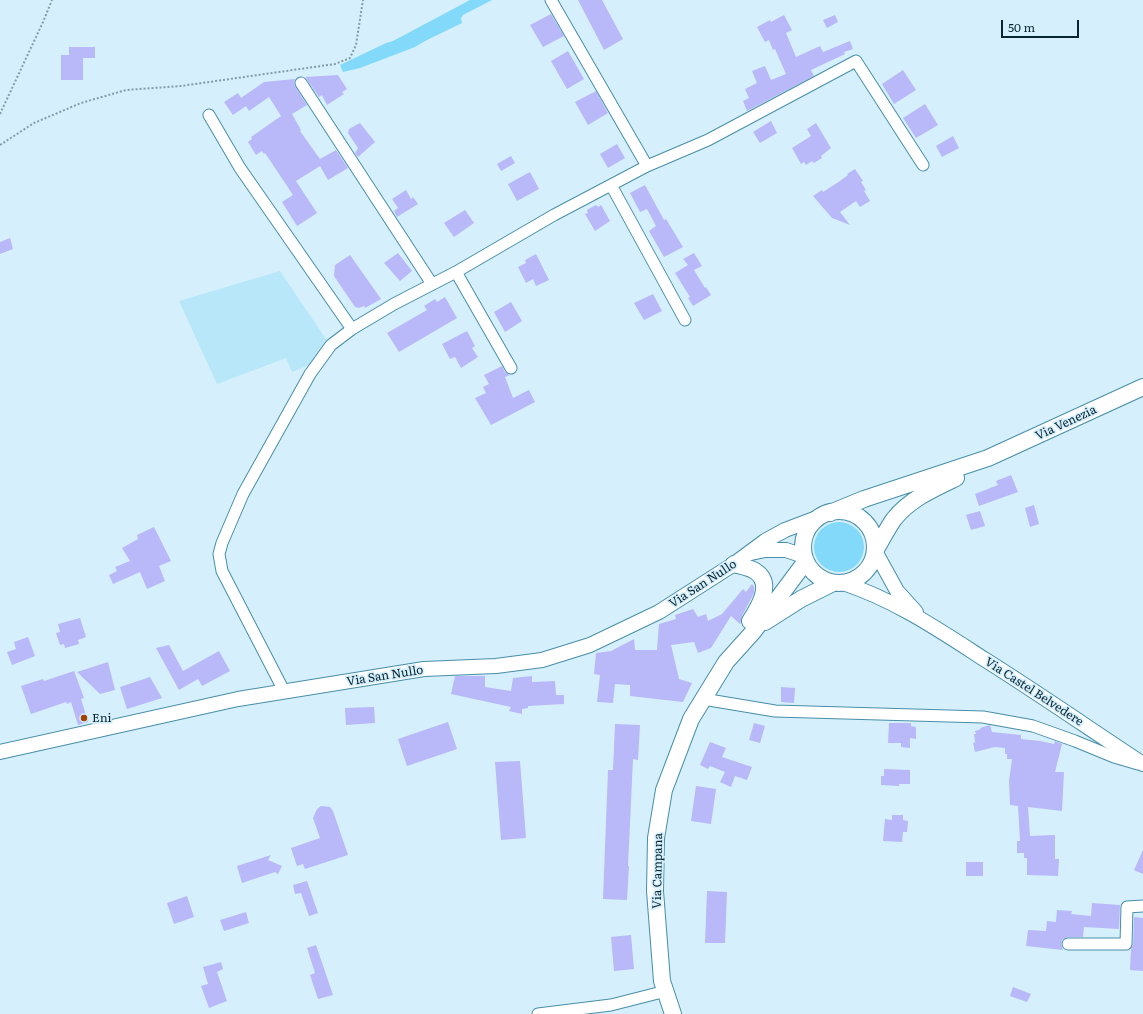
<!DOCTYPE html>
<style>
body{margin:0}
#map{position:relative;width:1143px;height:1014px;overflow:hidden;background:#d5f0fc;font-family:Literata,serif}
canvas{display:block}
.scale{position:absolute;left:1001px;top:20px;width:78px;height:18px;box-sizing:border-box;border:2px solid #072631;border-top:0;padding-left:5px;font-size:12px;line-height:14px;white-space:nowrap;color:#072631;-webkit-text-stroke:3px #d5f0fc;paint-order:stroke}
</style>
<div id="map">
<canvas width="1143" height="1014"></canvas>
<div class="scale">50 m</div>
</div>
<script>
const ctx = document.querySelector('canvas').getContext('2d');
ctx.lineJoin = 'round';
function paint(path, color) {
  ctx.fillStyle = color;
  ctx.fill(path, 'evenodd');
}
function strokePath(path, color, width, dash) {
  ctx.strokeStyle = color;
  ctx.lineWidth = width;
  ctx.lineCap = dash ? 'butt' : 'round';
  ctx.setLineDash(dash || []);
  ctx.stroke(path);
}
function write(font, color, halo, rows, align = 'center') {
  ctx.font = font + ' Literata,serif';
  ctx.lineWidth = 3.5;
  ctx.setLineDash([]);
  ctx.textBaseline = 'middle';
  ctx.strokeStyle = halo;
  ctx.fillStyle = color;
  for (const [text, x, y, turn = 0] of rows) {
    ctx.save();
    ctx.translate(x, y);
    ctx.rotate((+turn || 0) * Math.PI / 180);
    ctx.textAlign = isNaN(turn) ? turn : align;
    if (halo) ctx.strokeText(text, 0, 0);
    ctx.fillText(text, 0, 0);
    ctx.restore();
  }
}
paint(new Path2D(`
 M280 271 328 342 311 364 292 372 286 358 217 384 179 301Z`), '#b8e7fa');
paint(new Path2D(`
 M470 0H492L463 15 461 18 462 23 425 41 415 47 360 68 343 72 340 65 386 43 393 41Z
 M814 547a25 25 0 1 1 50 0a25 25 0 1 1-50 0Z`), '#82d9fa');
paint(new Path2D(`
 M578 0H602L623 39 604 50Z
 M551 14 564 36 543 47 530 25Z
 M784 15 792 30 786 33 796 57 820 46 823 52 850 41 853 49 844 52 845 54 811 70 814 76 747 111 743 101 749 98 745 89 757 83 752 71 765 66 771 80 786 74 775 49 773 50 769 40 765 42 757 27 770 20 771 22Z
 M835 15 838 22 827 28 823 20Z
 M69 47H95V58H83V80H61V55H69Z
 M568 51 584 79 567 89 551 61Z
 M903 70 916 90 894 104 882 84Z
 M338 75 347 89 342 92 344 94 327 105 322 95 319 97 305 77Z
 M295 79 294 83 295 86 307 105 292 114 301 130 300 131 320 159 336 150 348 168 328 180 320 166 296 181 317 213 297 226 282 202 293 195 265 153 264 154 262 151 256 155 248 142 252 139 251 137 281 116 269 97 249 111 246 106 233 115 224 102 238 93 241 98 264 82Z
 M596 91 608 113 588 125 575 102Z
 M925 104 938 125 916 138 903 118Z
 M771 121 777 133 760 143 753 132Z
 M360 123 375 142 358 157 355 153 358 148 348 133 349 129Z
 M816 123 831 148 821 156 822 158 814 163 812 161 806 165 804 162 801 164 792 148 811 136 807 129Z
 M953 136 959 148 942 157 936 146Z
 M617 144 625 158 608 168 600 154Z
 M511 156 515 163 501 171 497 164Z
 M855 169 863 181 861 182 866 190 864 191 870 201 860 207 856 201 840 212 850 225 832 218 813 196 822 190 823 192 840 181 848 175 847 174Z
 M530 172 539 189 517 201 508 184Z
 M645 185 664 220 666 219 683 247 664 257 649 231 656 226 647 209 640 212 630 193Z
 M406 190 411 199 413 197 418 204 397 217 394 211 398 208 392 199Z
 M596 205 598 207 601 205 610 221 595 231 585 214 588 213 587 210Z
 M465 210 474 223 454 237 444 223Z
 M10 238 13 249 0 254V242Z
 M398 253 412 271 400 281 384 263Z
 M694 253 702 266 694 270 705 288 706 287 711 295 693 306 688 298 690 297 675 273 688 265 683 259Z
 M536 254 549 280 536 286 533 279 526 283 518 267 526 263 525 260Z
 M350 255 381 299 365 308 364 306 359 308 355 307 334 276 335 265Z
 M653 294 662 311 644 320 634 303Z
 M445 297 457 318 399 352 387 333 427 310 424 306 435 299 437 302Z
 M511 302 522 321 505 332 494 312Z
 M467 331 475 346 472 348 478 357 461 368 455 357 450 359 442 344Z
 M502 366 505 372 510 375 505 377 513 398 529 390 535 402 491 425 475 398 486 393 483 387 489 384 484 375Z
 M1011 475 1018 492 979 506 975 494 998 485 996 481Z
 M1034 505 1039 524 1030 527 1025 508Z
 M980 511 985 526 971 530 966 515Z
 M154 527 171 561 159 566 165 581 147 589 140 572 113 584 109 575 117 571 115 567 130 561 122 548 138 539 137 535Z
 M752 584 754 587V593L742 616 741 622 740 624 731 616 711 648 698 653 694 642 671 645 679 679 692 683 683 702 630 696V685L615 684 613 703 597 702 600 675 594 674 596 653 611 651 634 639 635 650H657L659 624 676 619 675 615 693 609 698 617 706 614 708 621 722 614 743 589 746 592Z
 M80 618 86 637 78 640 79 644 65 648 64 644 60 645 56 633 60 632 58 624Z
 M28 637 35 656 12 665 7 652 16 649 14 642Z
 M169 645 183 671 219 651 230 671 202 686 198 679 179 690 156 648Z
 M108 662 115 690 100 694 77 672Z
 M74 671 84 698 81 699 88 722 78 725 71 702 67 704 66 702 31 714 21 686 43 679 44 681Z
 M455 676H485V687L511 691 513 678 532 676V682L555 681 556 695H564V704L528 706V708L522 709V714L509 711 511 707 451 694Z
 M150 677 162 698 127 709 120 687Z
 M781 687 795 688 794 703 781 702Z
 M374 707 375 723 346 725 345 708Z
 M448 722 457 749 407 766 398 739Z
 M754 723 765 726 760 743 749 740Z
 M889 723H911V726L916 727V739L910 738V748L901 747V743H888Z
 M615 724 640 725 638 760 633 759 628 866H629L627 900 603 899 608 770H613Z
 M990 725 992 732 1021 735V739L1040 741 1054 744 1055 741 1062 744 1055 772H1064L1062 811 1028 807 1030 836 1055 835V859H1059L1058 876 1027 875V858H1024V853H1017V841H1020L1018 806 1010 805 1009 781 1012 759H1007V754H1005V748L995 747 975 752 973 743 975 742 974 734H976L975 731 981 729 980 728Z
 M710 742 726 748 722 757 752 767 747 780 735 776 731 787 720 782 725 772 710 766 708 769 700 765Z
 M520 761 526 838 501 840 495 762Z
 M884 769 910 770V784H899V786L881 785V776H884Z
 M696 786 716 789 711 824 691 821Z
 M321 806 330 807 333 811 348 855 305 869 303 864 297 866 291 848 320 838 313 818 317 809Z
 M892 815H903V820L908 821 907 832H903L902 842 883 841 885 819 892 820Z
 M1143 850V874L1134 870Z
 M271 855 268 860 282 866 278 874 275 872 242 883 237 866Z
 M966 862H983V876H966Z
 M307 881 318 913 309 916 301 893 295 894 293 885Z
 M707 891 727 892 725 943H705Z
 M187 896 194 917 174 924 167 903Z
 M1092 903 1120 905 1119 929 1084 927 1083 937H1068L1062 940 1061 944 1063 950 1026 946 1028 930 1046 931 1047 921 1056 922 1057 910 1072 911 1071 914 1091 916Z
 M246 912 249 923 224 931 220 920Z
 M1134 917 1143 918V971L1130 970 1131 949 1133 944Z
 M631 935 634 969 614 971 611 937Z
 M316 945 333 995 318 999 310 975 315 973 307 948Z
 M221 962 223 969 217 972 227 1001 209 1008 201 986 208 984 203 967Z
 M1013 987 1031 994 1027 1002 1010 996Z`), '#b9b8f8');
const minor = new Path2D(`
 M551 0 647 166
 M301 83 432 284
 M209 115 240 168 352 329
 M611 185 685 320
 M456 272 511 368
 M284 691 222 571 219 554 222 543 243 494 310 374 331 345 352 329 394 304 456 272 554 215 647 166 708 140 856 61 923 165
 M703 699 775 711 983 717 1033 726 1075 741 1114 757 1138 764
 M1068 944H1126L1127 907 1143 906
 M538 1014 611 1005 666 991`);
const tertiary = new Path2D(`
 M875 551 897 591 916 612
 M751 553 765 550H786L804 556
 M843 583C895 600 939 630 984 659 1038 693 1090 729 1143 764
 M0 752 238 699 424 669 496 666 542 660 590 645 659 612 734 564 765 541 785 530 822 516`);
const secondary = new Path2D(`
 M803 547a36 36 0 1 1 72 0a36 36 0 1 1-72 0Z
 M830 513 864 499 988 458 1143 387
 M875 551C881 541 887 529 894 519 910 499 933 489 956 478
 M734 564C741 566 749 567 755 571 774 583 759 607 750 621
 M765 622 801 599 833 583
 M673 1014 662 981 655 891 656 838 664 790 691 719 726 662 753 632 806 561`);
strokePath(minor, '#478ea9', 13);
strokePath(tertiary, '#478ea9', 16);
strokePath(secondary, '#478ea9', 18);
strokePath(new Path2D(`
 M0 114 43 22 52 0
 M0 145 34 123 81 103 126 90 181 86 335 64 350 58 356 45 363 0`), '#809da9', 2, [2, 2]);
strokePath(minor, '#fff', 11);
strokePath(tertiary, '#fff', 14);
strokePath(secondary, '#fff', 16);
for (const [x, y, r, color] of [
 [84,718,4,"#a34100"]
]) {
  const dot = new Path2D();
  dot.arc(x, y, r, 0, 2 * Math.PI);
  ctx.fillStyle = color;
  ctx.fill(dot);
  strokePath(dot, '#d5f0fc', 1.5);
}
write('12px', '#072631', '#d5f0fc', [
 ["Via Venezia",1066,423,-25],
 ["Via San Nullo",703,584,-33],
 ["Via San Nullo",385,676,-9],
 ["Via Castel Belvedere",1034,692,33],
 ["Via Campana",658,871,-89]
]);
write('12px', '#072631', '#d5f0fc', [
 ["Eni",92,718]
], 'left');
</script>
